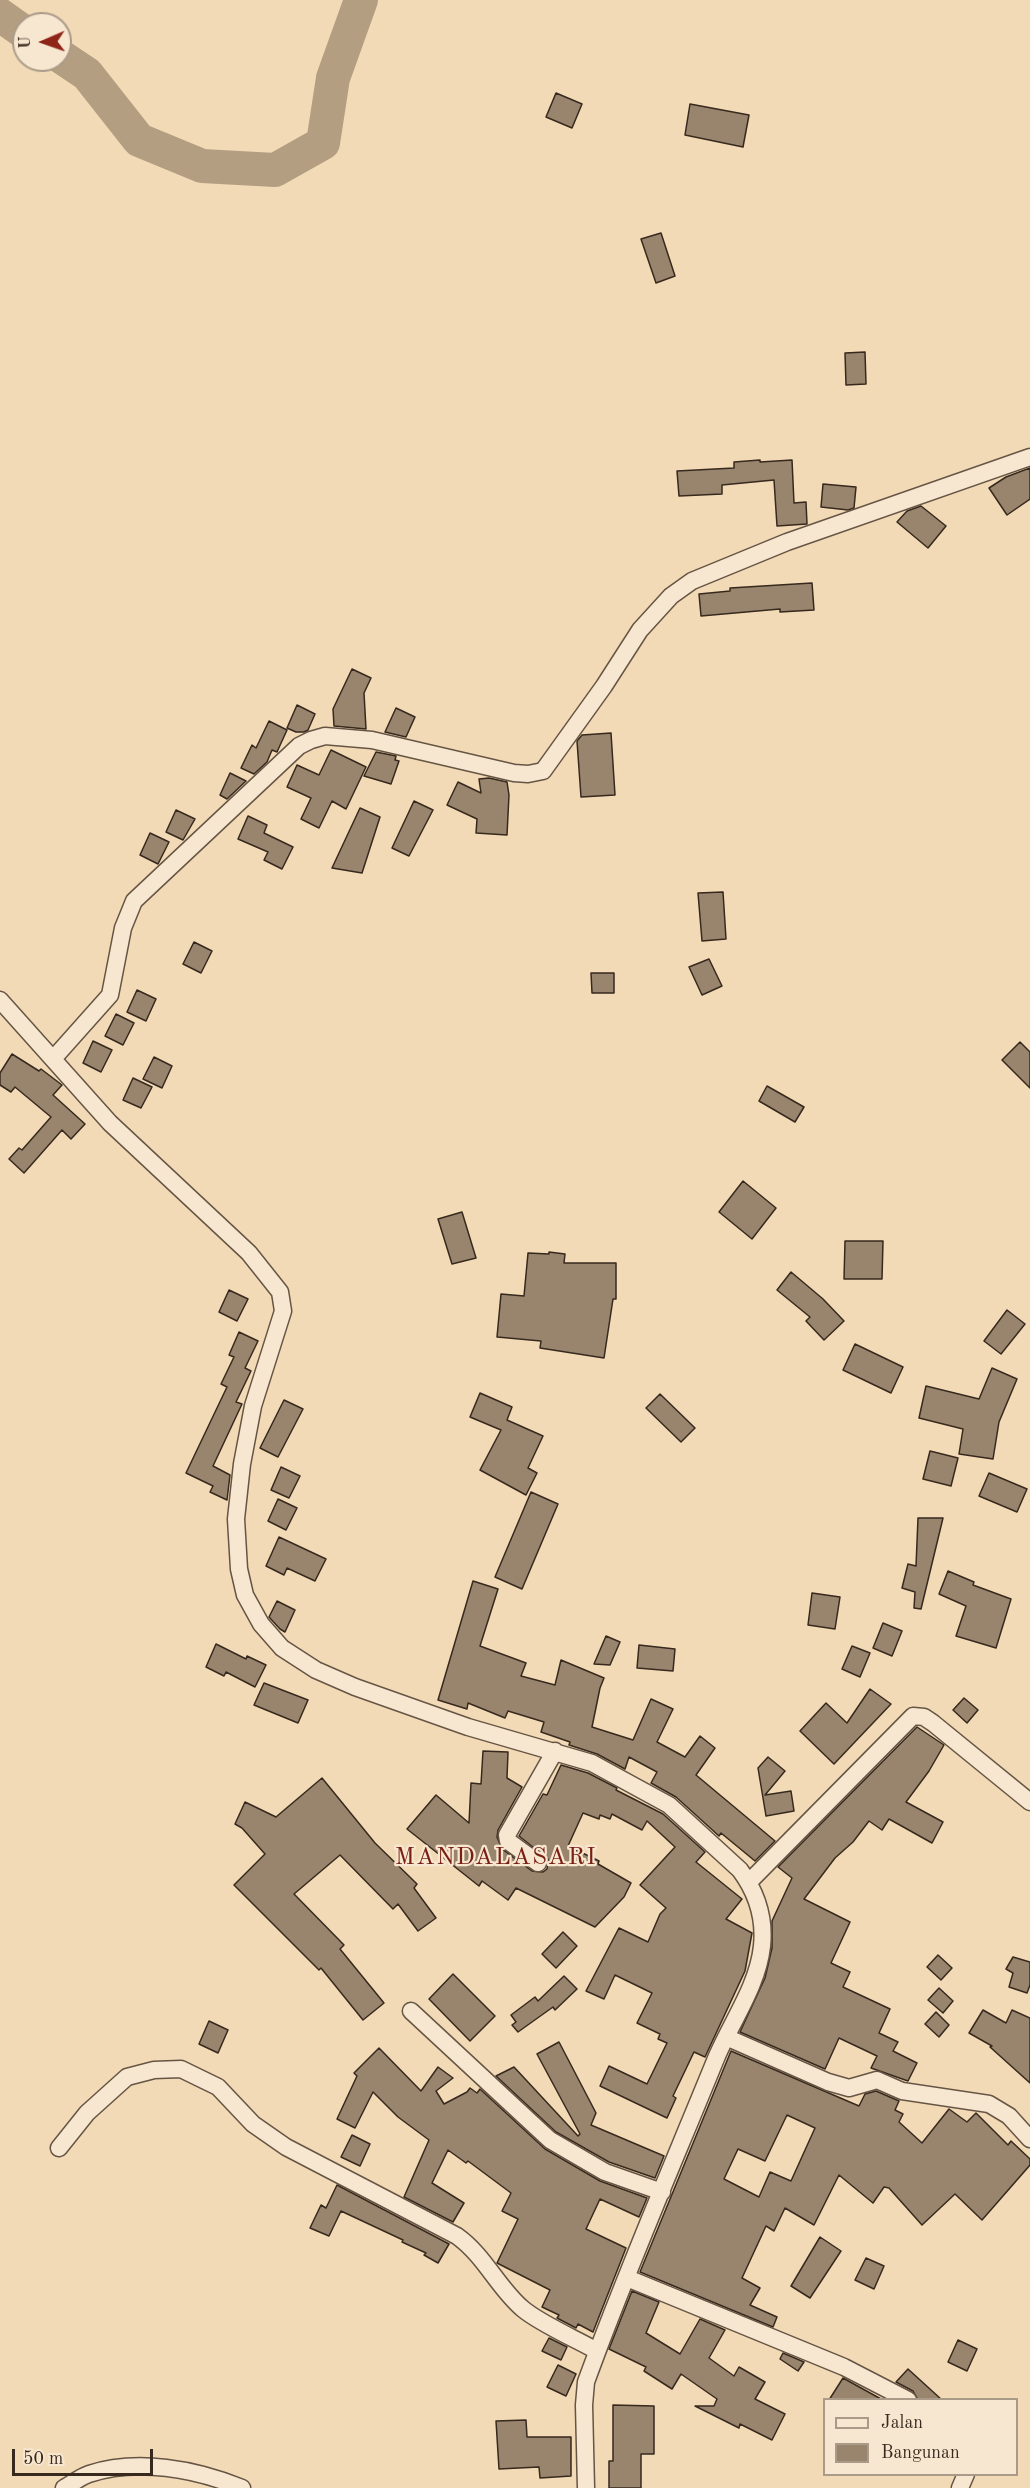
<!DOCTYPE html>
<style>
body{margin:0}
#map{position:relative;width:1030px;height:2488px;overflow:hidden;background:#f3dab6;font-family:"Old Standard TT",serif}
canvas{display:block}
.legend{position:absolute;left:823px;top:2398px;width:195px;height:78px;box-sizing:border-box;background:#f7e7d0;border:2px solid #aa9b89;margin:0;padding:8px 10px;list-style:none;font-size:18px;color:#37291e}
.legend li{display:flex;align-items:center;gap:12px;height:30px}
.legend b{width:30px;border:2px solid #aa9b89}
.north{position:absolute;left:12px;top:12px;width:60px;height:60px;box-sizing:border-box;background:#f7e7d0;border:2px solid #aa9b89;border-radius:50%;rotate:268deg;font-size:16px;font-weight:700;line-height:24px;text-align:center;color:#37291e}
.north::after{content:'';display:block;margin:auto;width:21px;height:27px;background:#8f2418;clip-path:polygon(50% 0,100% 100%,50% 72%,0 100%)}
.scale{position:absolute;left:12px;top:2449px;width:141px;height:27px;box-sizing:border-box;border:3px solid #37291e;border-top:0;padding-left:8px;font-size:18px;line-height:21px;white-space:nowrap;color:#37291e;-webkit-text-stroke:4px #f7e7d0;paint-order:stroke}
</style>
<div id="map">
<canvas width="1030" height="2488"></canvas>
<ul class="legend">
<li><b style="height:8px;background:#f7e7d0"></b>Jalan</li>
<li><b style="height:16px;background:#99856d"></b>Bangunan</li>
</ul>
<div class="north">U</div>
<div class="scale">50 m</div>
</div>
<script>
const ctx = document.querySelector('canvas').getContext('2d');
ctx.lineJoin = 'round';
function strokePath(path, color, width, dash) {
  ctx.strokeStyle = color;
  ctx.lineWidth = width;
  ctx.lineCap = dash ? 'butt' : 'round';
  ctx.setLineDash(dash || []);
  ctx.stroke(path);
}
function paint(path, color) {
  ctx.fillStyle = color;
  ctx.fill(path, 'evenodd');
}
function write(font, color, halo, rows, align = 'center') {
  ctx.font = font + ' "Old Standard TT",serif';
  ctx.lineWidth = 4.5;
  ctx.setLineDash([]);
  ctx.textBaseline = 'middle';
  ctx.strokeStyle = halo;
  ctx.fillStyle = color;
  for (const [text, x, y, turn = 0] of rows) {
    ctx.save();
    ctx.translate(x, y);
    ctx.rotate((+turn || 0) * Math.PI / 180);
    ctx.textAlign = isNaN(turn) ? turn : align;
    if (halo) ctx.strokeText(text, 0, 0);
    ctx.fillText(text, 0, 0);
    ctx.restore();
  }
}
strokePath(new Path2D(`
 M0 15 24 32
 M60 56 87 74 139 140 202 166 275 170 323 143 333 78 361 0`), '#b39e82', 34);
const building = new Path2D(`
 M556 93 582 104 572 128 546 117Z
 M690 104 749 115 743 147 685 135Z
 M661 233 675 276 656 283 641 239Z
 M865 352 866 384 846 385 845 353Z
 M760 460V462L792 460 794 503 806 502 807 524 777 526 774 480 722 485V494L679 496 677 471 734 468V462Z
 M1030 468V499L1007 515 989 488 1006 477Z
 M823 484 856 487 854 508 848 510 821 507Z
 M921 506 946 526 928 548 897 522 907 511Z
 M812 583 814 610 780 612V609L701 616 699 594 730 591V588Z
 M352 669 371 678 364 693 366 729 334 726 333 709Z
 M297 705 315 714 308 730 304 732H296L287 728Z
 M396 708 415 717 406 737 385 732Z
 M269 721 287 730 277 752 272 750 267 762 254 774 241 768 252 745 256 748Z
 M611 733 615 795 581 797 577 741 582 735Z
 M331 750 366 767 346 809 332 801 319 828 301 819 311 798 287 787 297 765 319 775Z
 M376 752 396 756 395 760 399 761 391 784 364 776Z
 M230 773 246 781 227 799 220 795Z
 M489 778 507 782 509 795 507 835 476 833 477 819 447 805 458 782 481 793 479 779Z
 M414 801 433 810 409 856 392 848Z
 M360 808 380 817 362 873 332 868Z
 M176 810 195 819 183 840 166 832Z
 M248 816 267 825 264 833 293 847 282 869 264 860 268 852 238 839Z
 M150 833 169 842 158 864 140 855Z
 M723 892 726 939 702 941 698 893Z
 M194 942 212 951 201 973 183 964Z
 M709 959 722 986 702 995 689 967Z
 M591 973H614V993H592Z
 M137 990 156 999 146 1021 127 1012Z
 M116 1014 134 1023 123 1045 105 1036Z
 M93 1041 112 1050 101 1072 83 1063Z
 M1020 1042 1030 1052V1088L1002 1060Z
 M12 1054 39 1071 41 1069 62 1085 53 1095 85 1124 71 1139 62 1130 24 1173 9 1159 19 1148 22 1150 51 1117 15 1087 11 1092 0 1085V1073Z
 M154 1057 172 1066 162 1088 143 1079Z
 M133 1078 152 1087 141 1108 123 1100Z
 M767 1086 804 1107 795 1122 759 1101Z
 M743 1181 776 1208 752 1239 719 1212Z
 M462 1212 476 1258 452 1264 438 1219Z
 M845 1241H883L882 1279H844Z
 M549 1252 565 1254 564 1263H616V1299H613L604 1358 540 1348 541 1341 497 1337 501 1294 524 1296 528 1253 549 1254Z
 M791 1272 823 1299 844 1321 824 1340 806 1321 810 1317 777 1290Z
 M229 1290 248 1299 237 1321 219 1312Z
 M1007 1310 1025 1324 1001 1354 984 1341Z
 M239 1332 258 1341 245 1368 251 1371 236 1402 242 1404 213 1466 230 1475 227 1500 210 1492 213 1486 186 1473 227 1387 221 1384 234 1357 229 1355Z
 M855 1344 903 1367 891 1393 843 1370Z
 M992 1368 1017 1379 999 1422 993 1459 959 1454 963 1429 919 1418 926 1386 979 1399Z
 M480 1393 512 1407 507 1420 543 1436 528 1468 537 1473 526 1495 480 1470 501 1430 470 1417Z
 M660 1394 695 1428 681 1442 646 1408Z
 M284 1400 303 1409 278 1457 260 1448Z
 M930 1451 958 1458 951 1486 923 1479Z
 M281 1467 300 1476 289 1498 271 1490Z
 M989 1473 1027 1489 1017 1512 979 1496Z
 M531 1492 558 1504 522 1589 495 1577Z
 M278 1499 297 1508 286 1530 268 1521Z
 M918 1518H943L921 1609 914 1608 915 1592 902 1588 908 1564 916 1566Z
 M279 1537 326 1559 315 1581 287 1568 284 1575 266 1566Z
 M948 1571 974 1582 973 1585 1011 1599 996 1648 956 1636 966 1606 939 1594Z
 M473 1581 498 1589 480 1646 526 1663 521 1676 555 1685 561 1660 604 1678 600 1688 592 1727 633 1740 651 1699 673 1709 657 1742 685 1757 700 1736 715 1748 696 1775 775 1841 755 1861 721 1833 719 1836 676 1797 651 1783 657 1772 629 1757 625 1769 597 1754 569 1745 570 1742 541 1732 544 1722 508 1711 505 1718 468 1703 467 1709 438 1700Z
 M812 1593 840 1597 835 1629 808 1625Z
 M277 1601 295 1610 285 1632 280 1629 269 1617Z
 M883 1623 902 1631 892 1656 873 1648Z
 M606 1636 620 1642 610 1665 594 1664Z
 M216 1644 246 1659 247 1656 266 1665 255 1687 226 1672 224 1676 206 1667Z
 M639 1645 675 1649 673 1671 637 1668Z
 M852 1646 870 1653 860 1677 842 1669Z
 M264 1683 308 1700 298 1723 254 1705Z
 M870 1689 891 1704 834 1764 800 1731 826 1703 847 1723Z
 M964 1698 978 1710 967 1723 953 1710Z
 M917 1727 944 1745 929 1771 906 1802 943 1822 932 1843 889 1819 882 1830 869 1821 853 1842 835 1858 804 1899 850 1922 831 1963 850 1972 843 1987 890 2009 879 2033 898 2042 893 2051 917 2063 908 2081 871 2068 877 2056 839 2038 825 2069 740 2032 765 1978 772 1948V1921L792 1878 778 1867Z
 M483 1751 508 1752 507 1778 522 1787 498 1830 497 1837 502 1849 532 1871 543 1872 547 1869 548 1859 519 1836 543 1794 547 1795 561 1765 588 1773 617 1788 616 1790 663 1814 705 1852 696 1862 742 1899 726 1919 752 1933 745 1971 705 2057 694 2052 673 2096 676 2098 667 2118 600 2086 609 2066 647 2084 667 2043 658 2039 660 2034 637 2023 652 1993 615 1975 604 1999 586 1991 619 1928 648 1942 660 1914 666 1908 640 1885 675 1847 647 1821 642 1830 612 1814 610 1819 600 1815 599 1819 583 1813 568 1846 599 1861 598 1864 631 1883 624 1897 595 1927 516 1888 508 1900 482 1881 479 1886 407 1829 436 1795 469 1823 471 1783 481 1784Z
 M768 1757 785 1771 765 1795 791 1791 794 1811 766 1816 758 1768Z
 M322 1778 375 1843 417 1884 414 1888 436 1918 418 1931 398 1904 393 1909 340 1855 294 1894 344 1945 340 1949 384 2003 363 2020 321 1968 319 1970 234 1885 265 1854 242 1828 235 1824 245 1802 276 1817Z
 M563 1932 577 1946 556 1968 542 1954Z
 M938 1955 952 1968 941 1980 927 1967Z
 M1013 1957 1030 1962V1985L1027 1993 1009 1987 1013 1973 1006 1969Z
 M453 1974 495 2016 470 2041 429 1999Z
 M564 1976 577 1989 555 2010 553 2007 518 2032 512 2025 516 2022 511 2015 535 1997 538 2001Z
 M939 1988 953 2001 943 2013 928 2000Z
 M983 2010 1006 2023 1012 2010 1030 2018V2083L990 2047 992 2046 969 2033Z
 M936 2012 949 2025 939 2037 925 2024Z
 M209 2021 228 2030 218 2053 199 2044Z
 M559 2042 596 2113 591 2125 664 2156 655 2178 609 2162 556 2132 496 2076 514 2067 578 2136 580 2134 537 2054Z
 M379 2048 421 2091 438 2067 453 2078 436 2091 444 2104 467 2092 470 2088 477 2093 480 2089 545 2149 600 2181 647 2198 639 2217 600 2199 586 2229 626 2248 593 2332 578 2324 576 2328 557 2318 559 2315 542 2307 550 2290 497 2263 518 2219 502 2211 511 2193 468 2161 466 2163 448 2150 432 2183 464 2203 453 2222 404 2197 429 2140 398 2117 373 2092 355 2128 337 2119 357 2076 354 2073Z
 M731 2051 859 2106 865 2094 876 2091 899 2101 895 2110 903 2114 899 2122 922 2143 949 2109 967 2122 976 2113 1008 2145 1011 2141 1030 2159V2165L982 2220 955 2194 922 2225 889 2188 884 2187 873 2203 839 2175 814 2225 785 2208 774 2231 766 2226 742 2278 760 2288 750 2305 777 2317 773 2327 640 2272ZM787 2115 815 2128 791 2181 770 2172 759 2197 724 2179 738 2149 765 2161Z
 M352 2135 370 2144 360 2166 341 2157Z
 M337 2185 449 2244 438 2263 424 2255 426 2253 402 2242 403 2240 341 2211 329 2236 310 2228 321 2205 326 2208Z
 M820 2237 841 2251 810 2298 791 2286Z
 M866 2258 884 2266 874 2289 855 2280Z
 M632 2291 659 2302 646 2333 680 2354 700 2319 725 2330 709 2358 734 2376 739 2367 765 2382 755 2399 785 2414 772 2440 740 2424 739 2428 695 2406H714L717 2399 681 2374 672 2389 644 2371 646 2367 609 2349Z
 M549 2338 567 2347 561 2360 542 2351Z
 M958 2340 977 2349 967 2371 948 2362Z
 M783 2353 804 2362 798 2371 780 2359Z
 M558 2365 576 2374 566 2396 547 2387Z
 M908 2369 942 2400H918L913 2391 896 2382Z
 M843 2378 881 2399 884 2400H829Z
 M613 2405 654 2406V2454H641V2488H609V2461H613Z
 M526 2420 527 2437H571V2476L540 2478 539 2467 499 2469 496 2421Z`);
paint(building, '#99856d');
strokePath(building, '#37291e', 1.5);
const street = new Path2D(`
 M0 1000 110 1123 249 1253 280 1292 283 1311 253 1406 242 1464 236 1519 239 1569 245 1595 261 1624 282 1648 316 1670 355 1687 468 1727 592 1763 669 1805 740 1870C757 1893 765 1917 762 1946 758 1985 732 2021 717 2056 673 2164 626 2272 586 2382L584 2405 586 2488
 M53 1059 110 995 123 928 134 901 299 746 311 740 325 736 372 740 514 773 528 774 543 771 604 686 640 630 671 596 692 581 787 542 1030 457
 M538 1863 508 1841 507 1835 555 1751
 M749 1882 913 1716 924 1717 933 1723 1030 1802
 M411 2011 550 2140 605 2172 662 2192
 M726 2037 828 2082 849 2088 877 2080 902 2091 989 2104 1009 2116 1030 2139
 M59 2148 87 2113 127 2077 154 2070 181 2069 218 2087 253 2124 286 2147 457 2236C485 2256 498 2288 523 2309 541 2324 576 2339 597 2351
 M627 2278 844 2367 908 2400
 M64 2488C72 2484 80 2477 89 2474 137 2458 196 2469 242 2488
 M960 2488 966 2474`);
strokePath(street, '#654', 19);
strokePath(street, '#f7e7d0', 16);
ctx.letterSpacing = '1.5px';
write('24px', '#7a1f14', '#f7e7d0', [
 ["MANDALASARI",496,1858]
]);
ctx.letterSpacing = '0px';
</script>
